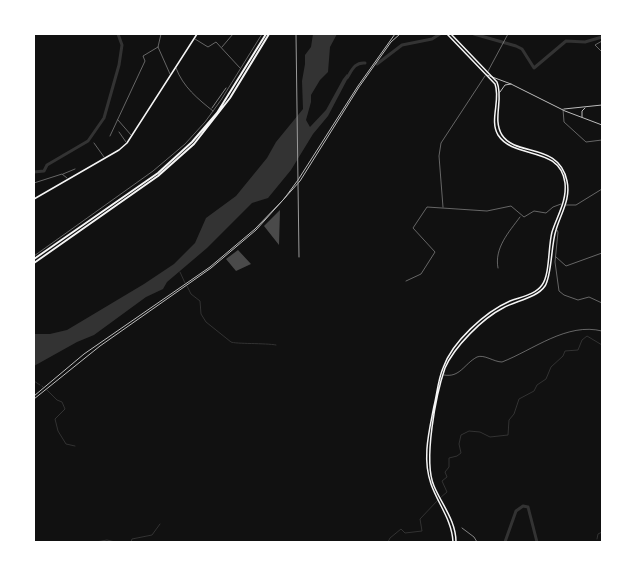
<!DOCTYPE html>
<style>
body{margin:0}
#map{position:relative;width:636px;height:576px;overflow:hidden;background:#111;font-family:Mulish,sans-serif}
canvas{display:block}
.frame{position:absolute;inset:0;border:35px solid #fff;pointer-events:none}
</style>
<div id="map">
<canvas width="636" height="576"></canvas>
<div class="frame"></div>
</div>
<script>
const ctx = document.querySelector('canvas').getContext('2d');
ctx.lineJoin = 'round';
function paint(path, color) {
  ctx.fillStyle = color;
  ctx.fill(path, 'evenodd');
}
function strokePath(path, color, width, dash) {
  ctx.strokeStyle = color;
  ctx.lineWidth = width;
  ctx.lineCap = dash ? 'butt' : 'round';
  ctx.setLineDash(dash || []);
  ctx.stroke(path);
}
paint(new Path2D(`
 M313 34H337L330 47 328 72 320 80 311 95V102L306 120 310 127 326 110 343 79 347 74 349 76 328 116 313 134 291 170 268 198 252 203 207 248 167 282 163 289 146 297 94 335 77 342 34 366V334H50L67 330 144 284 174 264 195 243 206 218 236 196 267 158 276 142 303 109 302 81 305 64V55L311 47Z`), '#333');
strokePath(new Path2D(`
 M180 272 185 283
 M187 286 191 294 200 301 201 314 206 322 231 342C235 344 266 343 276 345
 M34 381 40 385
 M42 386 43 387
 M47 390 57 400 62 402 65 409 55 419 58 431 66 444 75 446
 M440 498 447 492 442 481 447 477 445 472 449 467V458L457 456 461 453 459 444 461 435 469 431 480 432 490 437 508 435 509 420 514 414 519 399 534 391 537 385 546 379 551 367 563 356 565 351 578 350 582 340 587 336 602 345
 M597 539 598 534 602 532
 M96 542 107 540 115 542
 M131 542 132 539 152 535 160 524
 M388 542 390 538 401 529 405 533 422 531 420 519 438 500`), '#333', 1);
strokePath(new Path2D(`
 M474 34 516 46 522 49 534 68 566 41 585 42 602 37
 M377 64 402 45 432 39 440 34
 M347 78C352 70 355 62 365 63
 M34 172 44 171 47 165 88 141 104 118 119 65 122 45 118 34
 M505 542 516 511 523 506 528 507 537 542`), '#333', 3);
paint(new Path2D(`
 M280 210 279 245 264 226Z
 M238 250 251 264 236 271 226 259Z`), '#4a4a4a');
strokePath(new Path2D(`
 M212 108 226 88
 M462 528 474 537 477 542`), '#f5f5f5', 0.5);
strokePath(new Path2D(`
 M161 34 158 47 170 74
 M195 39 208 47 216 42 240 68
 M602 41 595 45 602 52
 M222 47 233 34
 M176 68C183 87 198 99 213 111
 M563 109 564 122 586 142 602 140
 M118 120 131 135
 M119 132 126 142
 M110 136 145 61 143 56 158 47
 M94 143 104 157
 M63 174 75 169
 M566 205H576L602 189`), '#bcbcbc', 0.5);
strokePath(new Path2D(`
 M487 73 508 34
 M34 183 62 174 67 178
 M443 207 439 156 441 143 485 76
 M557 230 558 232 555 262 559 291 564 295 578 300 589 297 602 303
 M34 256 153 171 185 144 205 122 221 100 262 34
 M556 257 566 266 602 253
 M498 268C494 248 509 232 520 217
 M406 281 421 274 435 252 413 228 427 207 487 211 511 206 524 217 534 211 546 213 553 207 561 204
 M444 375C460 378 464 364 477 357 484 354 494 362 502 362 533 350 567 322 602 331`), '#bcbcbc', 0.5);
strokePath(new Path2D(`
 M487 75 511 84 565 111 602 125
 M500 92 505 85 511 84
 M564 109 602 105
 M582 117V111L585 108
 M34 396 84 354 210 267 255 229 284 199 298 180 358 86 395 34
 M34 399 100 346 211 268 256 230 300 181 359 87 391 42 400 34`), '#bcbcbc', 1);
strokePath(new Path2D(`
 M34 199 119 150 127 143 197 34`), '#f5f5f5', 1.5);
strokePath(new Path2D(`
 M447 34 495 84C501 100 489 120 498 135 514 160 560 145 565 183 567 201 557 216 552 232 548 247 550 274 542 285 535 295 520 297 510 301 485 312 452 342 443 368 438 380 437 394 434 406 429 432 422 458 431 484 438 504 452 520 453 542
 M451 34 497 82C504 99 492 119 502 135 516 157 559 142 567 181 571 199 561 213 556 230 551 245 552 275 545 286 537 298 515 301 503 308 483 318 454 347 445 368 436 394 423 461 434 486 442 505 456 521 456 542`), '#f5f5f5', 1.5);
strokePath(new Path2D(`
 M34 259 158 173 192 142 217 113 266 34
 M34 263 158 176 194 144 230 98 269 34`), '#f5f5f5', 2);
strokePath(new Path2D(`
 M296 34 299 257`), '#9a9a9a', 1);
</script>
